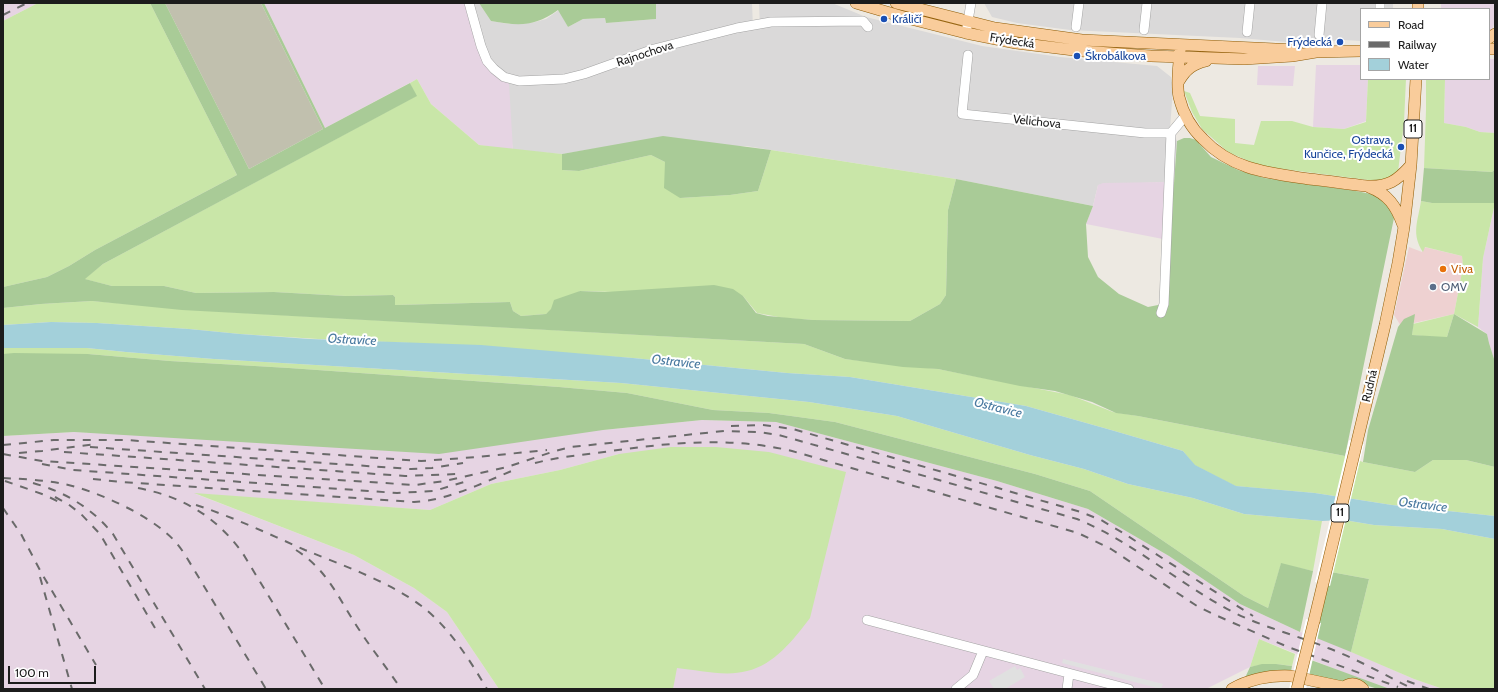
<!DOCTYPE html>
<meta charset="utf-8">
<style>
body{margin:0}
#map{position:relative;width:1498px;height:692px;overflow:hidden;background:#ede9e2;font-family:Cabin,sans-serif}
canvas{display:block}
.frame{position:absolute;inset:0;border:4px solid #1c1c1c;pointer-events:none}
.legend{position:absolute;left:1360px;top:8px;width:130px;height:72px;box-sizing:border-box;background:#fff;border:1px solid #a4a4a4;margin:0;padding:5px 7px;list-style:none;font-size:12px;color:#1c1c1c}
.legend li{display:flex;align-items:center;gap:8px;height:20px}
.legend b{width:20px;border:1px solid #a4a4a4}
.scale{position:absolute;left:8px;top:666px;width:88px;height:18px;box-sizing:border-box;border:2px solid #1c1c1c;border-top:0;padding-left:5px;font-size:12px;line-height:14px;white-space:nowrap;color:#1c1c1c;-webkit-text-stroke:3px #fff;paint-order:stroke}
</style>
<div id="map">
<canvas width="1498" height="692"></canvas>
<div class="frame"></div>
<ul class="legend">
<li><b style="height:5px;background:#f9cc9b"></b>Road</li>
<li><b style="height:5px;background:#6a6a6a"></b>Railway</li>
<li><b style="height:11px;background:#a3d0da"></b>Water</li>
</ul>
<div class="scale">100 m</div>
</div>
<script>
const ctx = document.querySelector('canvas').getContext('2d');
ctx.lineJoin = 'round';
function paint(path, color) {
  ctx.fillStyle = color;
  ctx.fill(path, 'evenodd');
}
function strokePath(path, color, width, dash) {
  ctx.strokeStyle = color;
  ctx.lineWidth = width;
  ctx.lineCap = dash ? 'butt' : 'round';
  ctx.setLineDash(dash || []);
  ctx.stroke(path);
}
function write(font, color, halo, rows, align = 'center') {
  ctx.font = font + ' Cabin,sans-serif';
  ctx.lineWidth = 4;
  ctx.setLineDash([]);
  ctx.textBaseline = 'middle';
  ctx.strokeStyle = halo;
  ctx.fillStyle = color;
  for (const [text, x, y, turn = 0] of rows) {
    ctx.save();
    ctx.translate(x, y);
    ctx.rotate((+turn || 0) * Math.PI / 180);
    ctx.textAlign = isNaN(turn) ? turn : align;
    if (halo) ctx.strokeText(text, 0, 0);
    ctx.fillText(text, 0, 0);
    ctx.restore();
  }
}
paint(new Path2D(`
 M467 3H479L491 21 509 24 531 23 546 19 559 10 568 27 583 19 605 18 606 23 656 19V3H752L753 28 760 27 759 3H832L866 17 982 46 1060 57 1157 66 1171 77 1173 88 1170 129 1177 141 1174 183 1164 182 1098 185 1093 206 956 179 746 146 600 148 562 154 513 150 504 92Z
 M984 3H1393V9H1361V41L1345 40 1298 43 1240 38 1070 30 1017 23 992 17Z`), '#dad9d9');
paint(new Path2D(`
 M1409 247 1422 252 1424 247 1462 256 1463 267 1454 314 1401 326 1394 315Z`), '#eed1d1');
paint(new Path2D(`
 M7 3H38L3 21V5Z
 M264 3H466L485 54 509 84 513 150 479 145 431 104 417 79 325 128Z
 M1441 3H1495V20L1492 31 1489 34V9H1441Z
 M1489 59H1495V133L1480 132 1466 127 1444 123 1445 79H1489Z
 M1316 65H1361V79H1368L1366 121 1344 129 1313 127Z
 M1258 66H1295L1293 86 1257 85Z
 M1164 182 1163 239 1086 224 1093 206 1098 185 1103 183Z
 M1495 203V362L1489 343 1487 334 1478 327 1483 258Z
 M702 420 776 422 997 481 1088 509 1169 556 1240 604 1300 632 1320 638 1414 679 1443 689H1390L1343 672 1259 639 1250 667 1206 689H624L619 454 560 470 491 484 430 510 196 494 354 555 414 588 447 612 499 689H3V436L74 432 125 434 603 430Z`), '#e6d4e3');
paint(new Path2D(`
 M165 3H261L323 129 249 169Z`), '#c1c0ae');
paint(new Path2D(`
 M38 3H150L237 175 95 250 69 266 47 277 3 287V21Z
 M417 79 431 104 479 145 562 154V170L579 171 651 155 665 162 680 198 730 195 758 191 771 150 956 179 948 210 946 295 940 304 910 321 813 320 784 318 757 313 743 296 580 291 546 314 521 316 513 311 510 302 395 305V297L393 295 346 296 274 292 196 293 164 286H112L84 279 103 264 416 96 410 83Z
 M1368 79H1406L1404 122 1398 172 1387 179 1376 181 1260 166 1228 152 1202 129 1192 112 1184 91 1190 93 1200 116 1235 119V143L1254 145 1261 121H1292L1313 127 1344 129 1366 122Z
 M1426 79H1445L1444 123 1466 127 1480 132 1495 133V169L1492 172 1424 168 1426 110Z
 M1421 201 1432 203H1495L1483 258 1478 327 1454 314 1447 337 1444 338 1412 335 1413 324 1454 314 1463 267 1462 256 1425 247 1423 252C1411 234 1418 221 1421 201Z
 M92 301 228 312 804 344 845 359 938 369 1070 395 1113 412 1138 416 1345 456 1363 462 1415 472 1433 460H1466L1495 467V516L1392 505 1315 493 1235 486 1194 465 1183 451 1111 430 1026 406 850 377 787 373 633 358 410 343 318 339 240 334 189 329 97 323 51 322 3 325V308L41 304Z
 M15 347 87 348 126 352 214 359 621 383 809 402 897 416 1030 455 1084 469 1128 484 1193 498 1244 514 1322 521 1313 571 1281 564 1268 608 1244 596 1090 491 1035 474 835 422 769 413 713 410 627 393 559 387 289 368 170 361 88 354H3V348Z
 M671 447H716L769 452 846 472 810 618C794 639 774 665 747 671 726 677 698 670 677 668L673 689H499L447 612 414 588 354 555 194 493 430 510 491 484 560 470 619 454Z
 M1344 520 1374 525 1442 529 1495 539V689H1443L1414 679 1351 652 1369 579 1331 572Z
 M1259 639 1295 654 1292 666C1277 664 1265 664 1250 667Z`), '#c9e6a8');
paint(new Path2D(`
 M150 3H165L249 169 323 129 261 3H264L325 128 410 83 417 96 103 264 85 279 112 286H164L196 293 274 292 346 296 393 295 395 297V305L510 302 513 311 521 316 546 314 551 309 554 300 580 291 605 292 714 285 733 289 743 296 756 313 768 316 813 320 910 321 940 304 946 295 948 210 956 179 1093 206 1086 224 1088 257 1098 277 1119 294 1148 307 1168 303 1171 187 1174 183 1177 141 1184 138H1190L1196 140 1211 157 1238 170 1264 178 1356 191 1376 195 1389 207 1394 218 1345 456 1138 416 1116 413 1092 402 1055 391 1020 386 938 369 903 367 845 359 804 344 182 310 92 301 41 304 3 308V287L47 277 69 266 95 250 237 175Z
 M479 3H656V19L606 23 605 18 583 19 568 27 558 10C534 27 519 26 491 21Z
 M663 136 771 150 758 191 730 195 680 198 664 188 665 162 651 155 579 171 562 170V154Z
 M1424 168 1492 172 1495 169V203H1432L1421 201Z
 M1415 314 1412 335 1447 337 1454 314 1487 334 1489 343 1495 362V467L1466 460H1433L1415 472 1363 462 1368 430 1398 327 1404 319Z
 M14 353 88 354 170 361 289 368 559 387 627 393 713 410 769 413 835 422 1035 474 1090 491 1244 596 1268 608 1281 563 1313 571 1300 632 1240 604 1169 556 1088 509 997 481 776 422 702 420 603 430 439 454 74 432 3 436V354Z
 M1331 572 1369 579 1351 652 1314 637Z
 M1311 660 1390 689H1378L1352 681 1345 682 1308 676Z
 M1262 664H1276L1292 666 1291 672 1244 680 1250 667Z`), '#a9cb97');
paint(new Path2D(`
 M1063 659 1163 684 1161 689 1062 663Z
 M1015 666 1017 670 1020 668 1025 677 1005 689H994L989 681Z`), '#e0e0e0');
paint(new Path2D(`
 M51 322 97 323 189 329 240 334 310 339 481 345 633 358 787 373 850 377 1026 406 1111 430 1183 451 1195 465 1236 486 1315 493 1392 505 1495 516V539L1442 529 1374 525 1344 520 1322 521 1244 514 1193 498 1128 484 1084 469 1030 455 897 416 809 402 621 383 214 359 126 352 87 348H3V325Z`), '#a3d0da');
paint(new Path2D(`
 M1349 440 1364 444 1330 586 1315 582Z
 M1306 619 1321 623 1306 689H1289Z`), '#fff');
const minor = new Path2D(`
 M469 3 481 46 487 61 494 69 504 77 519 81 564 79 584 74 654 49 737 28 771 22 863 21 868 27
 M1380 9V3
 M1076 27 1079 3
 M1144 30 1147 3
 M1247 32 1250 3
 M966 33 971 3
 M1319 35 1322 3
 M968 55 962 114 1145 133H1171
 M1161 313 1164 304 1171 133 1186 115
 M867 620 1129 689
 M956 689 973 675 983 651
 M1067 689 1069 674`);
const major = new Path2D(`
 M856 3 907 18 966 33 1016 43 1082 51 1151 56 1244 59 1292 56 1316 52 1361 51
 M896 3 995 28 1082 40 1297 50
 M1418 3V9
 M1489 38 1495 34
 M1489 49H1495
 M1180 51C1179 65 1176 83 1179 97 1183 113 1191 128 1203 139 1232 170 1269 173 1309 179 1328 181 1348 184 1367 186 1388 187 1397 181 1411 165
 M1179 81C1186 69 1193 64 1206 61
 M1369 187C1388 194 1396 206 1403 225
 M1314 621 1385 325 1398 263 1404 227 1411 165 1416 79
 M1232 689C1250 679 1270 675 1291 676L1343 687
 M1342 689C1349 682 1356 682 1363 689`);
strokePath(minor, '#a3a3a3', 10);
strokePath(major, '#8f5c05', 12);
strokePath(minor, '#fff', 9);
strokePath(major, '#f9cc9b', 11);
strokePath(new Path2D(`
 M3 15 27 3
 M731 426 763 425 793 429 1081 512 1101 520 1123 533 1253 616
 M3 445 54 440H126L421 461 478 457 547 450
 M90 447 411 469 432 468 463 463
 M64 452 405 476 457 474
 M19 453 42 451 96 444
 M3 454 42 461 415 485 445 481 507 467 555 451 571 447 724 431 758 432 779 435 1077 519C1133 542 1178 583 1231 611 1262 627 1296 635 1328 648 1357 659 1385 675 1413 689
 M535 463C558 457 581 455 604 452 667 443 729 436 792 451L1078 533 1111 549 1197 606 1213 614 1288 647 1398 687
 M42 464 73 470 397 493 434 491 464 482
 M3 478C23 479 44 480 64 484 94 490 142 512 165 532 174 539 181 548 187 558L266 689
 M93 479 122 482 414 502C449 500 482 483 514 470
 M5 481 45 495 59 502
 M33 483C65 492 92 508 113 534L205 689
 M138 488C183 497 214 515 242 552L325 689
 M55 497 68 504 81 514 100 534 155 628
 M196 505C233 517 269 534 305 550 344 566 391 582 424 608 451 630 469 659 487 689
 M3 508 21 534 42 574 96 665
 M296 550C329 571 339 600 360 631 373 651 388 669 401 689
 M40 577 72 689
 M1407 681 1429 689`), '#6a6a6a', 2, [8, 8]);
const majorBridge = new Path2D(`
 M1297 689 1314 621`);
strokePath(majorBridge, '#8f5c05', 12, []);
strokePath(majorBridge, '#f9cc9b', 11);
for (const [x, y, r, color] of [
 [884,19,4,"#1a4fb4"],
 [1340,42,4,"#1a4fb4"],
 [1077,56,4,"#1a4fb4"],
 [1401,147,4,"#1a4fb4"],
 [1443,269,4,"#e8710a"],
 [1433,287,4,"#5c6f8a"]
]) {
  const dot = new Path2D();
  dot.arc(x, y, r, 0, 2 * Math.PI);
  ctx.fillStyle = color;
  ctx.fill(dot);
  strokePath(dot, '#fff', 1.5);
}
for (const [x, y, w] of [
 [1413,129,18],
 [1340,513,18]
]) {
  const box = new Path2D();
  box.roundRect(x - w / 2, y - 9, w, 18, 3);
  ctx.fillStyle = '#fff';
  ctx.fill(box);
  strokePath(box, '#1c1c1c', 1);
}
write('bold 11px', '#1c1c1c', null, [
 ["11",1413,129],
 ["11",1340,513]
]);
write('12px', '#164399', '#fff', [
 ["Králičí",892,19],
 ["Frýdecká",1332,42,"right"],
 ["Škrobálkova",1085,56],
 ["Ostrava,",1393,140,"right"],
 ["Kunčice, Frýdecká",1393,154,"right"]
], 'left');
write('12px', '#1c1c1c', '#fff', [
 ["Frýdecká",1012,41,9],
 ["Rajnochova",645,54,-18],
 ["Velichova",1037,122,6],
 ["Rudná",1370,386,-77]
]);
write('12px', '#c56008', '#fff', [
 ["Viva",1451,269]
], 'left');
write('12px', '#4e5e75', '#fff', [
 ["OMV",1441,287]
], 'left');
write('italic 13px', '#4979a0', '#fff', [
 ["Ostravice",352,340,3],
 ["Ostravice",676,362,6],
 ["Ostravice",998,408,14],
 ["Ostravice",1423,505,7]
]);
</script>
